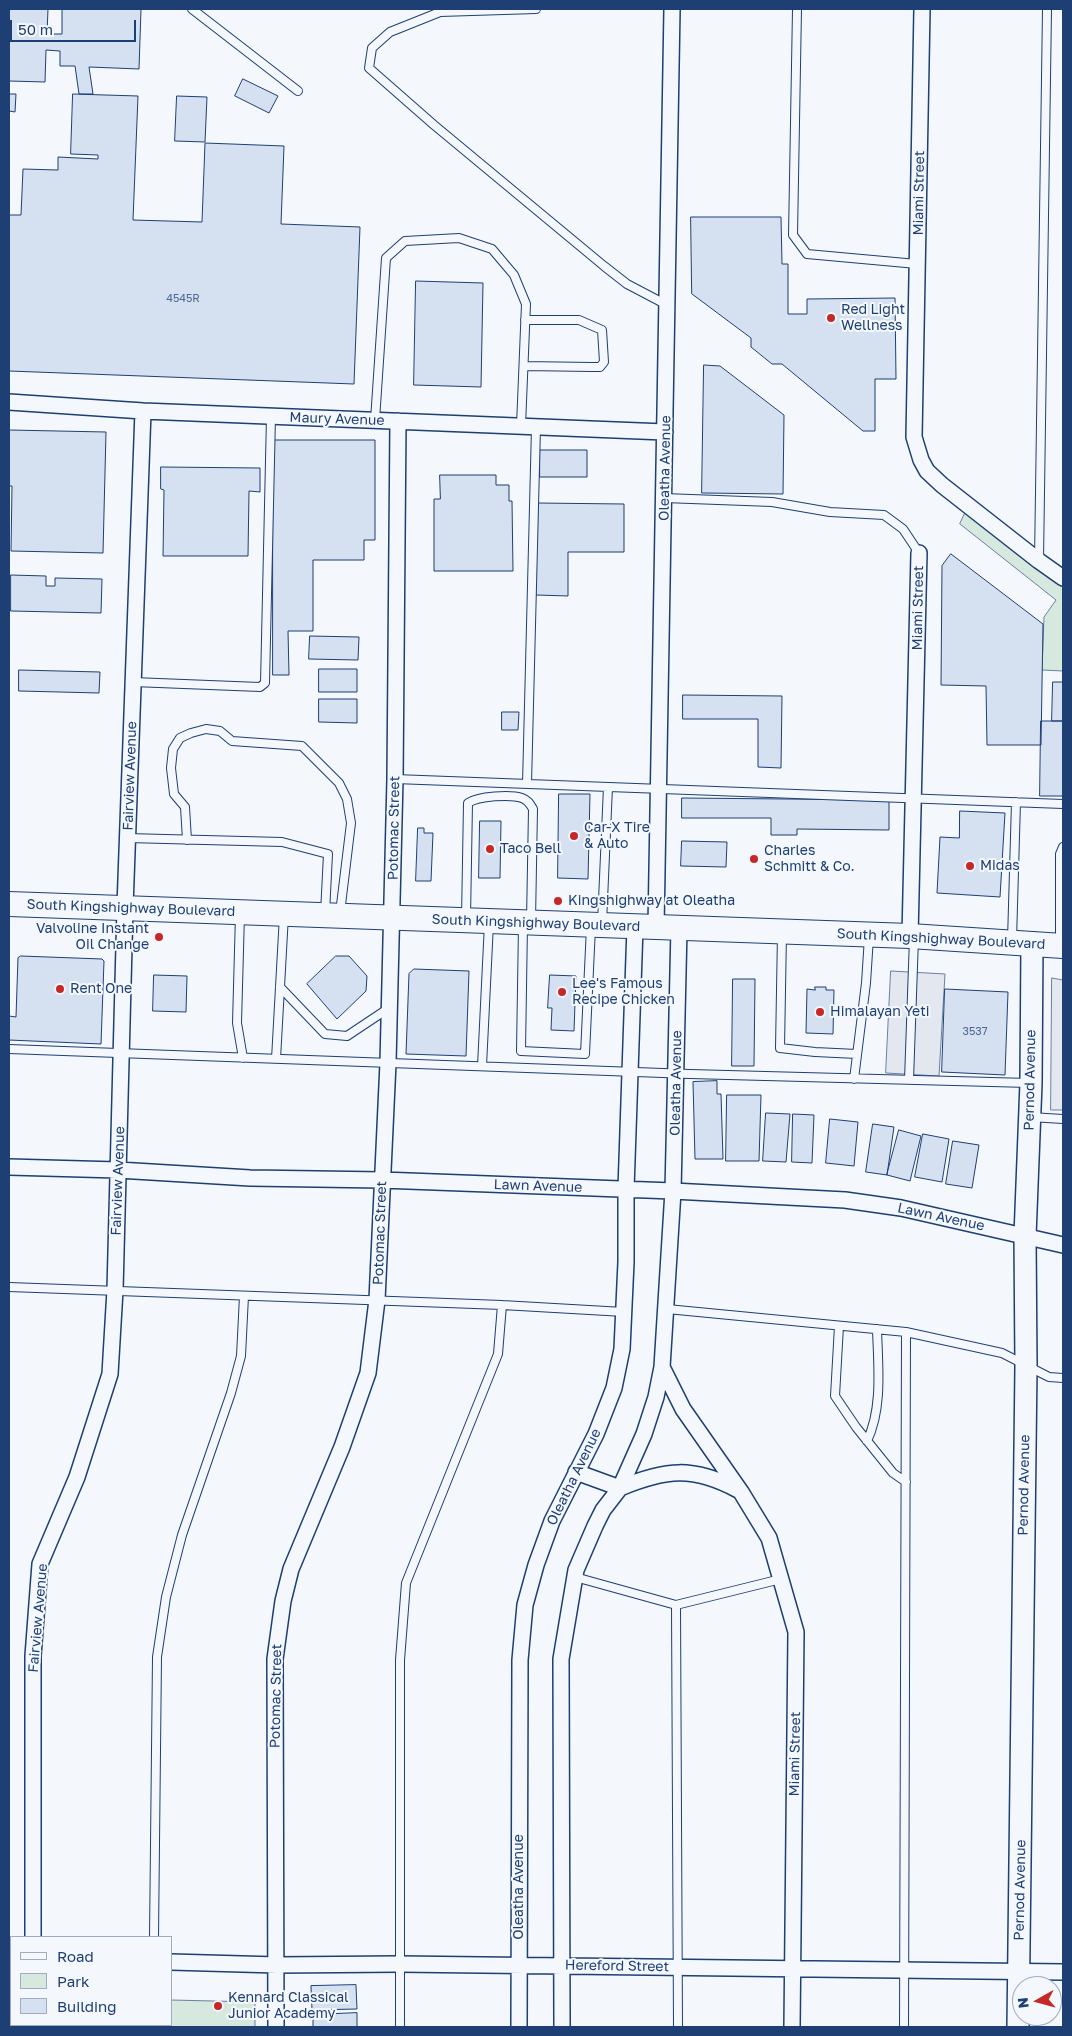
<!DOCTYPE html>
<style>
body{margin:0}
#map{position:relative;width:1072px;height:2036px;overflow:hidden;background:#f4f7fb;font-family:"Golos Text",sans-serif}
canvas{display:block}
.frame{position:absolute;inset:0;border:10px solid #1d3f73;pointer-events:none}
.legend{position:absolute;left:10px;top:1936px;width:162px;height:90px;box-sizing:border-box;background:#f4f7fb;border:1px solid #9eadc5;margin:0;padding:6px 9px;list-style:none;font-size:15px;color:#1d3f73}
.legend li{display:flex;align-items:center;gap:10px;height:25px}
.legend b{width:25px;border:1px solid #9eadc5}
.north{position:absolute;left:1012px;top:1976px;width:50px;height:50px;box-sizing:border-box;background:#f4f7fb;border:1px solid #9eadc5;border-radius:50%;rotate:263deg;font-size:14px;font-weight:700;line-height:20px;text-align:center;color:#1d3f73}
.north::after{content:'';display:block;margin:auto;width:18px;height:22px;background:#c62828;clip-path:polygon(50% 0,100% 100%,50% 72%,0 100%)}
.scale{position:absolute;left:10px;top:20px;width:126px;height:22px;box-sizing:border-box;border:2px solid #1d3f73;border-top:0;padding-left:6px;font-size:15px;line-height:18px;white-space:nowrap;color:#1d3f73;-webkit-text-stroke:4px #f4f7fb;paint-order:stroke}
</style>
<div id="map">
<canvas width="1072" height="2036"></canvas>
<div class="frame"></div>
<ul class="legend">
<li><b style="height:6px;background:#f4f7fb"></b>Road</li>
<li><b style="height:14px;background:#d7e8df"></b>Park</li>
<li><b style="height:14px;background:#d5e0f0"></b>Building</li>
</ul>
<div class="north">N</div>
<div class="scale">50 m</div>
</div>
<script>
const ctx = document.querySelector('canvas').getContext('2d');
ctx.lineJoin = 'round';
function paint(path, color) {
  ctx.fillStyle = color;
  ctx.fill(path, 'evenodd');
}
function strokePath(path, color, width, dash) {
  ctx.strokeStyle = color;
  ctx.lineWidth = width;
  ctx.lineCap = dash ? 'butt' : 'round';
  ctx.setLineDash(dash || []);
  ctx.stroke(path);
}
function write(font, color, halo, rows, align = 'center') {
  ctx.font = font + ' "Golos Text",sans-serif';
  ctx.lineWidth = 4;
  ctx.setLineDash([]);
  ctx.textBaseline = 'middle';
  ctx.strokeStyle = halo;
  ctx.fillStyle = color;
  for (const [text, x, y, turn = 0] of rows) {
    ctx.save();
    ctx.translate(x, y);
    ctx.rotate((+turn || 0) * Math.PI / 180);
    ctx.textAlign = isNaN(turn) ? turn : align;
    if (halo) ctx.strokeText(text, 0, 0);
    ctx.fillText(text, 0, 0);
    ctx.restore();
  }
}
const green = new Path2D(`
 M967 509 1063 582V671L1042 670 1044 617 1056 600 960 524Z
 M171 2000 255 2002V2027H146V2025H171Z`);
paint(green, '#d7e8df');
strokePath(green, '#687fa3', 1);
const parking = new Path2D(`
 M891 971 945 974 939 1076 886 1073Z
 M1052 978 1063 980V1110H1051Z
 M60 2025H139V2027H59Z`);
paint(parking, '#e3e8f0');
strokePath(parking, '#687fa3', 1);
const building = new Path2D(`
 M9 9H48L47 34H62V9H141L139 69 89 67 93 94H79L75 66H60V51L46 50 45 82 9 81Z
 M243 79 278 96 269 113 235 96Z
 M9 94H16L15 112 9 111Z
 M73 94 138 96 133 220 202 222 205 143 284 146 281 224 360 227 354 384 9 371V215H21L23 169 58 170V157L98 159V155L71 154Z
 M177 96 207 97 205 142 175 141Z
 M691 217H781L782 264H788V314H807V299L895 298 896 379H875V431H863L782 364H772L751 347V338L692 294Z
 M416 281 483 283 481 387 414 385Z
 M704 365 720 366 784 415 783 494 702 493Z
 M9 430 106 432 103 553 11 551 12 486H9Z
 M273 440H375V540H364V560H313V631H288L289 675H273Z
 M540 450H587V477H540Z
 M161 467 260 468V492L249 491 248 556H163L164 490 161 489Z
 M440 475H496V485H509V501H512L513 571H434V499H440Z
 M537 503 624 504V552H568V596L536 595Z
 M951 554 1043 624 1041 745H987L986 686 941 685 942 566Z
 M11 575 46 576V586H55V578L102 579 101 613 11 611Z
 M310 636 359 637 358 660 309 659Z
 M319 669H357V692H319Z
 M19 670 100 672 99 693 19 691Z
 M1053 682H1063V721H1052Z
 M683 695 782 696 781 768 758 767V719H683Z
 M319 699H357V723L319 722Z
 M502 712H519L518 730H502Z
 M1041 721H1063V796H1040Z
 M559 794H590L588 879 558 878Z
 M682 798 889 800V830L797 829V835H771V818H682Z
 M960 811 1005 813 1000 897 937 893 940 837 959 838Z
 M480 821H501L500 878H479Z
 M418 828H424V833H433L431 881H416Z
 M682 841 727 842 726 867 681 866Z
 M21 956 102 959 104 961 101 1044 9 1040V1016L16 1017 18 958Z
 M336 956H349L367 976 366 991 337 1019 307 984Z
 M414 969 469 971 466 1056 406 1054 409 974Z
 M154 975 187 976 186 1012 153 1011Z
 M550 975 576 976 574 1031 551 1030 552 1008H548Z
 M733 979H755L754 1066H732Z
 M815 987H826V990H834L833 1034 806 1033 807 989 815 990Z
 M945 989 1008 992 1005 1075 942 1072Z
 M717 1081V1094H721L723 1159H695L693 1082Z
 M727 1095H761L759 1161H726Z
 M766 1113 790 1114 786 1162 763 1161Z
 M793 1114 814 1115 812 1163 792 1162Z
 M830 1119 858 1122 854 1166 826 1163Z
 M873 1124 894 1127 887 1175 866 1172Z
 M899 1130 921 1136 910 1181 887 1175Z
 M923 1134 949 1139 942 1182 915 1177Z
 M953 1141 979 1145 972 1188 946 1184Z
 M356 1985 357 2009 312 2010 311 1986Z
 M357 2013V2027H313V2015Z`);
paint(building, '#d5e0f0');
strokePath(building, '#1d3f73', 1);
const lane = new Path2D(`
 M192 9 298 91
 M536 9 440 12 390 32 372 48 369 68 434 125 604 266 627 284 667 305
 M797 9 793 235 807 254 917 264
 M524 366 592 367H600L604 362 602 330 579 320H525
 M375 420 386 258 405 241 459 238 492 249 514 275 526 304 521 426
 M664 498 772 502 830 512 884 515 903 529 919 553
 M1039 561 1047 9
 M133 682 260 687 265 683 271 416
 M395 779 1063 804
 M527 784 536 427
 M127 838 282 842 328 854 325 913
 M187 840 185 807 174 794 171 768 173 749 180 738 191 733 206 729 220 731 232 741 302 746 339 783 347 799 351 823 340 913
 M240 914 237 1023 243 1058
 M466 918 468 803C478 796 511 794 522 798 528 800 530 804 533 809L531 921
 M602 923 608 787
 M523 925 521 1051 585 1054 591 927
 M782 933 780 1048 815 1052 857 1054
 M1012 940 1016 802
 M1060 944V854L1063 847
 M280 987 325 1034 347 1036 389 1008
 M9 1049 690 1074 1029 1083
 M276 1059 284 915
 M482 1066 489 923
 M854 1079 866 983 869 937
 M909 1080 914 938
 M1030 1117 1063 1119
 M9 1287 502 1305 624 1312
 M667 1309 906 1332 1002 1353 1049 1377 1063 1378
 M839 1326 835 1396 856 1427 893 1473 906 1482
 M867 1441C883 1408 878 1365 877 1329
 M575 1577 676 1605 781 1579
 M676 1605 678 2027
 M154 1937 157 1657 166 1597 182 1535 231 1393 241 1356 244 1296
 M400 2027V1660L406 1583 498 1354 502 1305
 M904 2027 906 1332`);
const street = new Path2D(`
 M922 9 914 437 921 460 927 471 942 485 1039 561 1063 578
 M9 402 143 411 665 432
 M656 927 672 9
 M910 936 919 553
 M9 1167 118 1170 250 1178 382 1180 673 1191 845 1200 901 1208 1063 1245
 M662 1367 683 1409 741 1492 769 1538 796 1632 792 2027
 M576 1472 620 1488C666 1469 693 1466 738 1490
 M33 1937V1656L40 1564 77 1477 110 1374 115 1290 125 907 143 411
 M171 1962 277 1965 399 1964 1063 1972
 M9 1963H11
 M32 2027V2025
 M276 2027 275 1659 283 1601 291 1569 342 1447 368 1373 377 1300 388 1063 395 779 398 421
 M519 2027 520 1660 525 1605 536 1565 552 1521 596 1434 614 1388 622 1349 626 1262V1189L635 927
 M562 2027 561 1659 576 1570 595 1526 603 1510 620 1488 644 1434 656 1397 662 1367 673 1191 679 928`);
const secondary = new Path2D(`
 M1018 2027 1026 1367 1025 1236 1031 1083 1032 943`);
const primary = new Path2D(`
 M9 904 910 936 1063 946`);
strokePath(lane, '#1d3f73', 10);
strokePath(street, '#1d3f73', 18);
strokePath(secondary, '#1d3f73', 24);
strokePath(primary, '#1d3f73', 26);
strokePath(lane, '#f4f7fb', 8);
strokePath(street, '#f4f7fb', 15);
strokePath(secondary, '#f4f7fb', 21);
strokePath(primary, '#f4f7fb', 24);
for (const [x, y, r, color] of [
 [831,318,5,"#c62828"],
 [574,836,5,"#c62828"],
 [490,849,5,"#c62828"],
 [754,859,5,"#c62828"],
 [970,866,5,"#c62828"],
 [558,901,5,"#c62828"],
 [159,937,5,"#c62828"],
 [60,989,5,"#c62828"],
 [562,992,5,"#c62828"],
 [820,1012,5,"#c62828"],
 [218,2006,5,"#c62828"]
]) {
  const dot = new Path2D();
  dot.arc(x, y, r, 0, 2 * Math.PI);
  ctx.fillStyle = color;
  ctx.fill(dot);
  strokePath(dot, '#f4f7fb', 2);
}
write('11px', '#4b6792', null, [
 ["4545R",183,299],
 ["3537",975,1032]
]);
write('14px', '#1d3f73', '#f4f7fb', [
 ["Miami Street",919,193,-89],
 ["Maury Avenue",337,419,2],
 ["Oleatha Avenue",665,468,-89],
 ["Miami Street",918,608,-89],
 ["Fairview Avenue",130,776,-88],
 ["Potomac Street",394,828,-89],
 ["South Kingshighway Boulevard",131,908,2],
 ["South Kingshighway Boulevard",536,923,2],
 ["South Kingshighway Boulevard",941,939,3],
 ["Pernod Avenue",1030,1080,-89],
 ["Oleatha Avenue",676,1083,-89],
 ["Fairview Avenue",118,1181,-88],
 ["Lawn Avenue",538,1186,2],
 ["Lawn Avenue",941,1217,12],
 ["Potomac Street",380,1233,-88],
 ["Oleatha Avenue",574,1477,-64],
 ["Pernod Avenue",1024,1485,-89],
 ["Fairview Avenue",38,1618,-85],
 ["Potomac Street",276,1696,-89],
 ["Miami Street",795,1754,-89],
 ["Oleatha Avenue",519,1887,-90],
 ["Pernod Avenue",1020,1890,-89],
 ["Hereford Street",617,1966,1]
]);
write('14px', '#1d3f73', '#f4f7fb', [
 ["Red Light",841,310],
 ["Wellness",841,326],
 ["Car-X Tire",584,828],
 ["& Auto",584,844],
 ["Taco Bell",500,849],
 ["Charles",764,851],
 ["Schmitt & Co.",764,867],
 ["Midas",980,866],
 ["Kingshighway at Oleatha",568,901],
 ["Valvoline Instant",149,929,"right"],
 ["Oil Change",149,945,"right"],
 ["Lee's Famous",572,984],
 ["Recipe Chicken",572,1000],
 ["Rent One",70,989],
 ["Himalayan Yeti",830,1012],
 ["Kennard Classical",228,1998],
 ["Junior Academy",228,2014]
], 'left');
</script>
